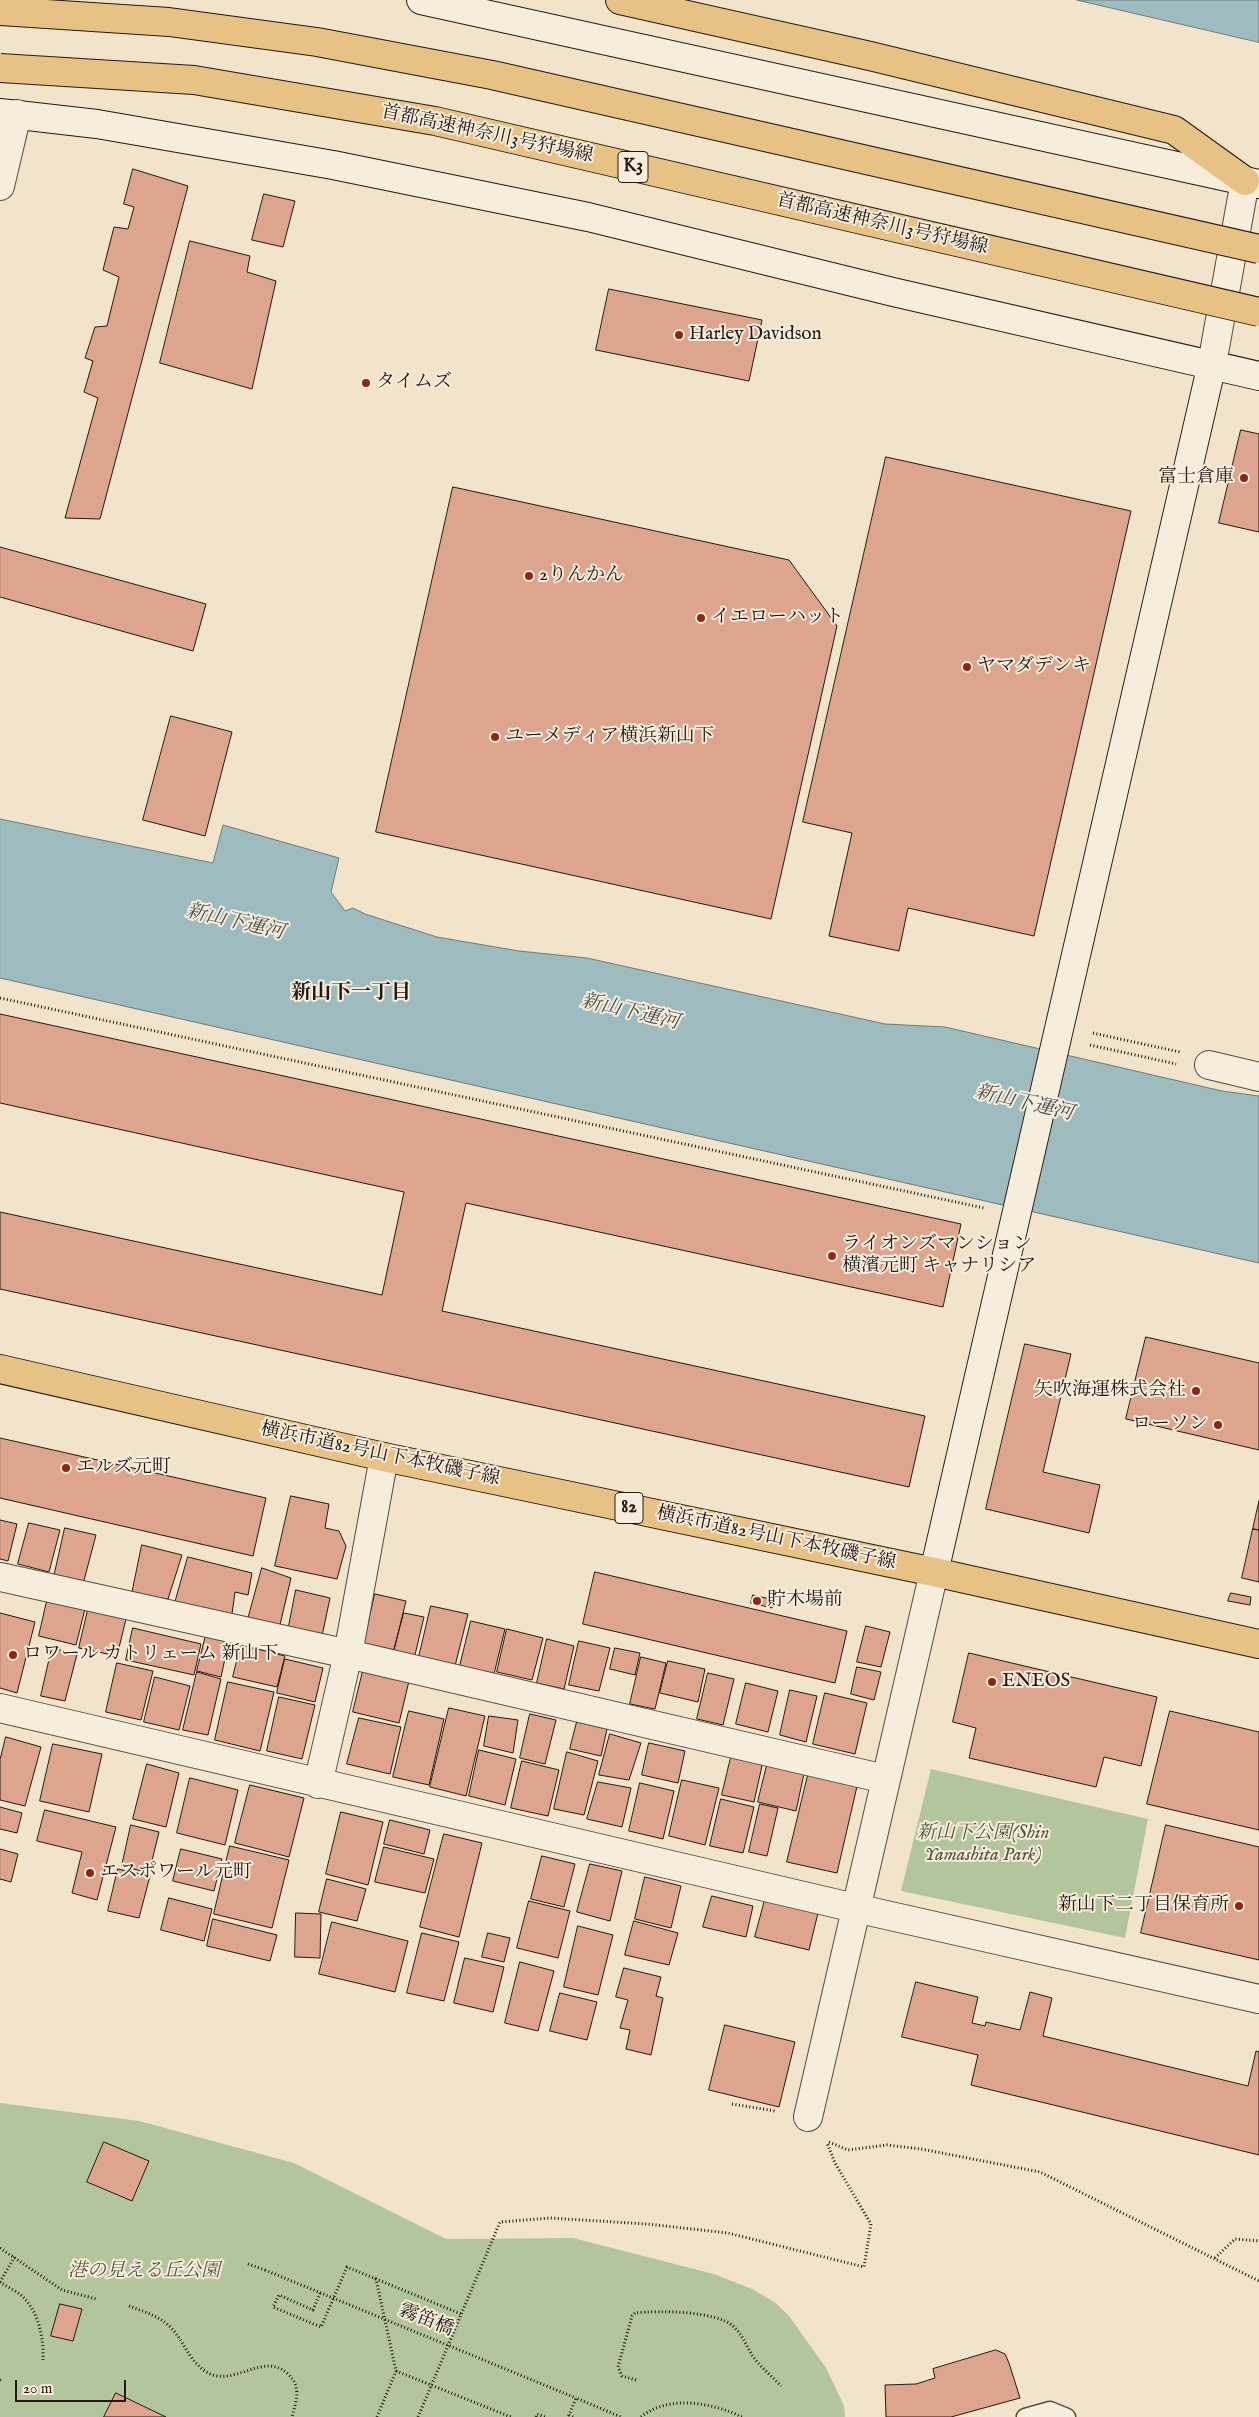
<!DOCTYPE html>
<meta charset="utf-8">
<style>
body{margin:0}
#map{position:relative;width:1259px;height:2417px;overflow:hidden;background:#f1e4ca;font-family:"IM FELL English",serif}
canvas{display:block}
.scale{position:absolute;left:15px;top:2380px;width:111px;height:22px;box-sizing:border-box;border:2px solid #241811;border-top:0;padding-left:6px;font-size:15px;line-height:18px;white-space:nowrap;color:#241811;-webkit-text-stroke:4px #f6eddd;paint-order:stroke}
</style>
<div id="map">
<canvas width="1259" height="2417"></canvas>
<div class="scale">20 m</div>
</div>
<script>
const ctx = document.querySelector('canvas').getContext('2d');
ctx.lineJoin = 'round';
function paint(path, color) {
  ctx.fillStyle = color;
  ctx.fill(path, 'evenodd');
}
function strokePath(path, color, width, dash) {
  ctx.strokeStyle = color;
  ctx.lineWidth = width;
  ctx.lineCap = dash ? 'butt' : 'round';
  ctx.setLineDash(dash || []);
  ctx.stroke(path);
}
function write(font, color, halo, rows, align = 'center') {
  ctx.font = font + ' "IM FELL English","Noto Serif JP",serif';
  ctx.lineWidth = 4;
  ctx.setLineDash([]);
  ctx.textBaseline = 'middle';
  ctx.strokeStyle = halo;
  ctx.fillStyle = color;
  for (const [text, x, y, turn = 0] of rows) {
    ctx.save();
    ctx.translate(x, y);
    ctx.rotate((+turn || 0) * Math.PI / 180);
    ctx.textAlign = isNaN(turn) ? turn : align;
    if (halo) ctx.strokeText(text, 0, 0);
    ctx.fillText(text, 0, 0);
    ctx.restore();
  }
}
paint(new Path2D(`
 M931 1769 1148 1819 1125 1938 901 1891Z
 M0 2103 139 2121 294 2163 446 2239 573 2238 714 2274 752 2289 776 2303 789 2316 826 2368 844 2406 845 2417H0Z`), '#b3c59c');
const water = new Path2D(`
 M1077 0H1259V42Z
 M0 819 213 863 223 825 339 858 331 892 345 911 353 908 365 914 437 937 519 951 587 958 885 1024 945 1027 1222 1091 1259 1096V1263L0 978Z`);
paint(water, '#9ebcc0');
strokePath(water, '#6d7a7a', 1);
const building = new Path2D(`
 M133 169 188 186 100 519 65 518 98 398 84 392 93 361 85 358 95 327 107 326 119 277 103 270 114 227 128 229 134 207 124 204Z
 M264 194 295 201 283 247 252 240Z
 M190 241 250 256 247 272 276 281 252 389 160 363Z
 M609 289 762 320 749 381 596 350Z
 M1241 430 1259 434V532L1219 523Z
 M886 457 1131 511 1034 936 908 908 899 951 829 936 852 833 803 822Z
 M453 487 789 560 837 626 771 919 376 832Z
 M0 547 206 604 193 651 0 597Z
 M171 716 232 732 205 836 143 820Z
 M0 1014 961 1224 943 1307 466 1203 442 1311 925 1416 909 1487 0 1289V1212L382 1295 404 1192 0 1103Z
 M1146 1337 1259 1363V1450L1126 1419Z
 M1025 1344 1071 1354 1043 1472 1100 1485 1089 1533 986 1509Z
 M0 1438 266 1498 253 1556 0 1498Z
 M291 1496 329 1504 325 1528 339 1531 346 1546 337 1579 275 1566Z
 M1259 1501V1530L1253 1529Z
 M0 1520 17 1524 8 1561 0 1559Z
 M29 1523 60 1530 49 1572 18 1564Z
 M65 1528 96 1535 83 1584 54 1577Z
 M1253 1529 1259 1530V1582L1242 1578Z
 M142 1545 182 1555 168 1599 132 1594Z
 M188 1557 252 1573 248 1595 235 1592 232 1614 175 1603Z
 M262 1568 291 1578 279 1629 247 1623Z
 M595 1572 847 1631 835 1683 583 1624Z
 M296 1590 330 1598 322 1636 288 1631Z
 M1231 1593 1251 1597 1250 1605 1228 1601Z
 M375 1594 406 1601 394 1650 364 1643Z
 M753 1595 774 1600 772 1608 751 1603Z
 M47 1601 85 1609 76 1645 39 1636Z
 M431 1606 468 1614 455 1666 419 1657Z
 M88 1610 126 1619 117 1656 79 1648Z
 M0 1613 35 1622 17 1693 0 1688Z
 M404 1613 424 1617 414 1659 393 1654Z
 M471 1621 505 1629 494 1674 460 1666Z
 M866 1626 890 1632 881 1667 857 1662Z
 M133 1628 201 1644 194 1675 126 1660Z
 M507 1629 543 1638 532 1680 497 1672Z
 M206 1635 229 1640 221 1677 197 1671Z
 M547 1639 574 1646 564 1689 537 1683Z
 M579 1641 610 1648 599 1691 569 1685Z
 M241 1645 285 1656 277 1687 233 1677Z
 M52 1648 77 1654 65 1701 41 1696Z
 M615 1648 640 1653 635 1675 610 1669Z
 M969 1653 1157 1697 1141 1766 1104 1757 1096 1787 969 1758 976 1728 953 1722Z
 M641 1657 666 1663 655 1709 630 1704Z
 M285 1659 323 1668 315 1702 277 1693Z
 M668 1661 705 1669 698 1702 660 1693Z
 M117 1663 153 1671 141 1720 106 1712Z
 M857 1667 881 1672 874 1700 851 1694Z
 M363 1671 409 1681 399 1723 353 1712Z
 M197 1672 221 1679 208 1735 183 1730Z
 M708 1673 734 1679 723 1725 697 1719Z
 M155 1677 190 1686 179 1730 144 1722Z
 M228 1682 274 1692 260 1751 215 1740Z
 M746 1683 778 1691 768 1732 736 1724Z
 M790 1690 817 1696 806 1742 780 1735Z
 M825 1693 867 1703 855 1754 813 1744Z
 M279 1697 315 1705 302 1759 267 1751Z
 M449 1708 485 1716 466 1796 430 1787Z
 M409 1711 444 1719 429 1785 393 1777Z
 M1170 1711 1259 1732V1830L1147 1804Z
 M530 1714 556 1720 545 1764 520 1758Z
 M489 1716 518 1720 513 1753 484 1746Z
 M359 1718 401 1727 390 1774 347 1764Z
 M577 1722 607 1729 601 1756 570 1749Z
 M610 1734 641 1743 629 1780 599 1775Z
 M6 1737 41 1747 25 1806 0 1800V1760Z
 M649 1743 685 1751 678 1783 642 1775Z
 M53 1744 102 1754 89 1812 40 1801Z
 M479 1750 516 1759 505 1805 469 1796Z
 M567 1752 598 1761 584 1815 554 1809Z
 M732 1753 763 1761 754 1802 722 1795Z
 M522 1761 559 1770 548 1816 511 1808Z
 M768 1761 805 1769 796 1811 758 1802Z
 M147 1764 179 1773 166 1827 133 1819Z
 M809 1771 858 1782 837 1873 787 1862Z
 M190 1778 238 1790 225 1845 177 1833Z
 M682 1780 719 1788 705 1845 669 1836Z
 M598 1782 631 1788 622 1827 587 1819Z
 M640 1783 674 1791 663 1839 629 1831Z
 M250 1785 304 1798 289 1857 235 1843Z
 M721 1799 754 1807 743 1853 710 1846Z
 M760 1804 778 1808 767 1856 749 1852Z
 M0 1807 22 1813 17 1833 0 1829Z
 M45 1810 116 1827 97 1900 72 1893 82 1852 37 1841Z
 M341 1812 383 1822 368 1885 326 1874Z
 M390 1820 430 1830 424 1854 384 1844Z
 M131 1825 159 1832 149 1873 122 1866Z
 M1166 1825 1259 1847V1960L1141 1933Z
 M444 1834 482 1843 459 1937 420 1927Z
 M230 1846 289 1860 272 1928 214 1914Z
 M384 1847 434 1859 425 1893 375 1882Z
 M0 1849 18 1854 11 1882 0 1879Z
 M181 1849 222 1859 214 1891 173 1881Z
 M542 1856 575 1864 564 1907 531 1899Z
 M590 1864 622 1871 610 1921 577 1912Z
 M118 1869 150 1876 139 1918 108 1911Z
 M645 1877 681 1886 671 1928 635 1919Z
 M327 1879 366 1889 357 1921 319 1912Z
 M712 1896 753 1906 746 1937 703 1927Z
 M169 1898 212 1909 204 1941 161 1930Z
 M765 1900 818 1913 809 1950 755 1937Z
 M529 1901 570 1911 558 1958 517 1948Z
 M296 1913 321 1914 320 1958 295 1957Z
 M213 1919 277 1935 270 1961 207 1946Z
 M634 1921 678 1933 669 1965 625 1955Z
 M332 1922 408 1941 395 1992 319 1974Z
 M578 1926 613 1935 598 1995 564 1987Z
 M422 1933 459 1942 444 2001 407 1993Z
 M488 1933 510 1938 504 1962 482 1957Z
 M465 1958 504 1967 493 2012 454 2003Z
 M520 1962 554 1971 538 2031 505 2023Z
 M624 1968 661 1977 656 1996 663 1998 651 2055 626 2049 630 2030 620 2028 628 2000 616 1997Z
 M916 1982 978 1997 972 2023 985 2026 986 2022 1020 2030 1030 1992 1052 1998 1043 2036 1248 2086 1256 2051 1259 2052V2155L971 2085 978 2055 902 2037Z
 M560 1993 597 2002 587 2040 550 2031Z
 M725 2025 795 2042 779 2107 709 2090Z
 M104 2142 149 2161 132 2201 87 2182Z
 M60 2304 82 2309 73 2341 51 2336Z
 M996 2350 1005 2354 1009 2363 1020 2398 951 2417H886L885 2385 916 2384 935 2378 933 2369Z
 M116 2393 166 2417H104Z`);
paint(building, '#dda58e');
strokePath(building, '#241811', 1);
const lane = new Path2D(`
 M1025 2417 1050 2410 1067 2417`);
const street = new Path2D(`
 M0 186 17 114
 M1212 364 1245 181
 M1209 1065 1259 1077
 M0 1577 348 1654 885 1779
 M0 1708 855 1908 1259 1999
 M318 1784 348 1654 384 1457
 M808 2117 934 1572`);
const secondary = new Path2D(`
 M421 0 1259 184
 M0 113 97 124 333 165 588 217 893 292 1259 376
 M934 1572 1212 364`);
const primary = new Path2D(`
 M0 1369 384 1457 934 1572 1259 1644`);
const highway = new Path2D(`
 M620 0 870 56 1174 130 1245 181`);
strokePath(lane, '#574b3f', 19);
strokePath(street, '#574b3f', 30);
strokePath(secondary, '#241811', 30);
strokePath(primary, '#241811', 30);
strokePath(highway, '#241811', 30);
strokePath(new Path2D(`
 M0 998 984 1208
 M1093 1033 1180 1052
 M1090 1045 1176 1064
 M732 2104 775 2111
 M829 2142 848 2150 887 2145 921 2149 1040 2172 1259 2281
 M0 2248 62 2290 96 2299
 M1215 2258 1235 2239 1259 2241
 M248 2264 265 2270
 M0 2282C7 2287 17 2291 23 2297 39 2313 44 2339 43 2360
 M0 2282 15 2256
 M320 2293 313 2310 279 2295 273 2307 321 2327 347 2267 376 2279
 M129 2306C142 2311 156 2315 167 2324 183 2337 187 2359 205 2371 233 2390 263 2350 288 2374 302 2387 296 2401 292 2417
 M396 2371 511 2417
 M0 2380 2 2381
 M636 2380 622 2376 618 2367 632 2316 635 2313C658 2310 716 2311 733 2326 742 2334 746 2345 752 2355 759 2366 772 2376 781 2386
 M377 2417 396 2371 376 2279 461 2314
 M418 2417 500 2222 550 2218 647 2224 728 2233 864 2267 871 2224 835 2163 827 2143
 M536 2417 537 2414 545 2417
 M573 2417 569 2415 576 2398 621 2417
 M641 2417C669 2394 713 2403 742 2417`), '#241811', 3, [1, 2.5]);
strokePath(lane, '#f6eddd', 16);
strokePath(street, '#f6eddd', 28);
strokePath(secondary, '#f6eddd', 28);
strokePath(primary, '#e8c285', 28);
strokePath(highway, '#e8c285', 28);
const highwayBridge = new Path2D(`
 M0 11 169 22 317 42 492 75 1259 249
 M0 68 194 80 435 121 1259 312`);
strokePath(highwayBridge, '#241811', 30, []);
strokePath(new Path2D(`
 M265 2270 576 2398`), '#241811', 3, [1, 2.5]);
strokePath(highwayBridge, '#e8c285', 28);
for (const [x, y, r, color] of [
 [679,335,5,"#8f2418"],
 [366,383,5,"#8f2418"],
 [1244,478,5,"#8f2418"],
 [529,576,5,"#8f2418"],
 [701,618,5,"#8f2418"],
 [967,667,5,"#8f2418"],
 [495,737,5,"#8f2418"],
 [832,1256,5,"#8f2418"],
 [1196,1391,5,"#8f2418"],
 [1218,1425,5,"#8f2418"],
 [66,1468,5,"#8f2418"],
 [757,1601,5,"#8f2418"],
 [13,1655,5,"#8f2418"],
 [992,1682,5,"#8f2418"],
 [90,1873,5,"#8f2418"],
 [1239,1906,5,"#8f2418"]
]) {
  const dot = new Path2D();
  dot.arc(x, y, r, 0, 2 * Math.PI);
  ctx.fillStyle = color;
  ctx.fill(dot);
  strokePath(dot, '#f6eddd', 2);
}
for (const [x, y, w] of [
 [633,167,30],
 [629,1508,28]
]) {
  const box = new Path2D();
  box.roundRect(x - w / 2, y - 15.5, w, 31, 4);
  ctx.fillStyle = '#f6eddd';
  ctx.fill(box);
  strokePath(box, '#241811', 1);
}
write('bold 18px', '#241811', null, [
 ["K3",633,167],
 ["82",629,1508]
]);
write('19px', '#241811', '#f6eddd', [
 ["首都高速神奈川3号狩場線",487,135,12],
 ["首都高速神奈川3号狩場線",882,225,13],
 ["横浜市道82号山下本牧磯子線",380,1455,12],
 ["横浜市道82号山下本牧磯子線",776,1539,12],
 ["霧笛橋",426,2321,22]
]);
write('19px', '#241811', '#f6eddd', [
 ["Harley Davidson",689,335],
 ["タイムズ",376,383],
 ["富士倉庫",1234,478,"right"],
 ["2りんかん",539,576],
 ["イエローハット",711,618],
 ["ヤマダデンキ",977,667],
 ["ユーメディア横浜新山下",505,737],
 ["ライオンズマンション",842,1245],
 ["横濱元町 キャナリシア",842,1267],
 ["矢吹海運株式会社",1186,1391,"right"],
 ["ローソン",1208,1425,"right"],
 ["エルズ元町",76,1468],
 ["貯木場前",767,1601],
 ["ロワール カトリェーム 新山下",23,1655],
 ["ENEOS",1002,1682],
 ["エスポワール元町",100,1873],
 ["新山下二丁目保育所",1229,1906,"right"]
], 'left');
write('italic 19px', '#565542', '#f6eddd', [
 ["新山下公園(Shin",983,1834],
 ["Yamashita Park)",983,1856],
 ["港の見える丘公園",144,2272]
]);
write('italic 20px', '#4f514e', '#f6eddd', [
 ["新山下運河",235,923,13],
 ["新山下運河",630,1013,13],
 ["新山下運河",1024,1104,13]
]);
write('bold 20px', '#241811', '#f6eddd', [
 ["新山下一丁目",351,994]
]);
</script>
